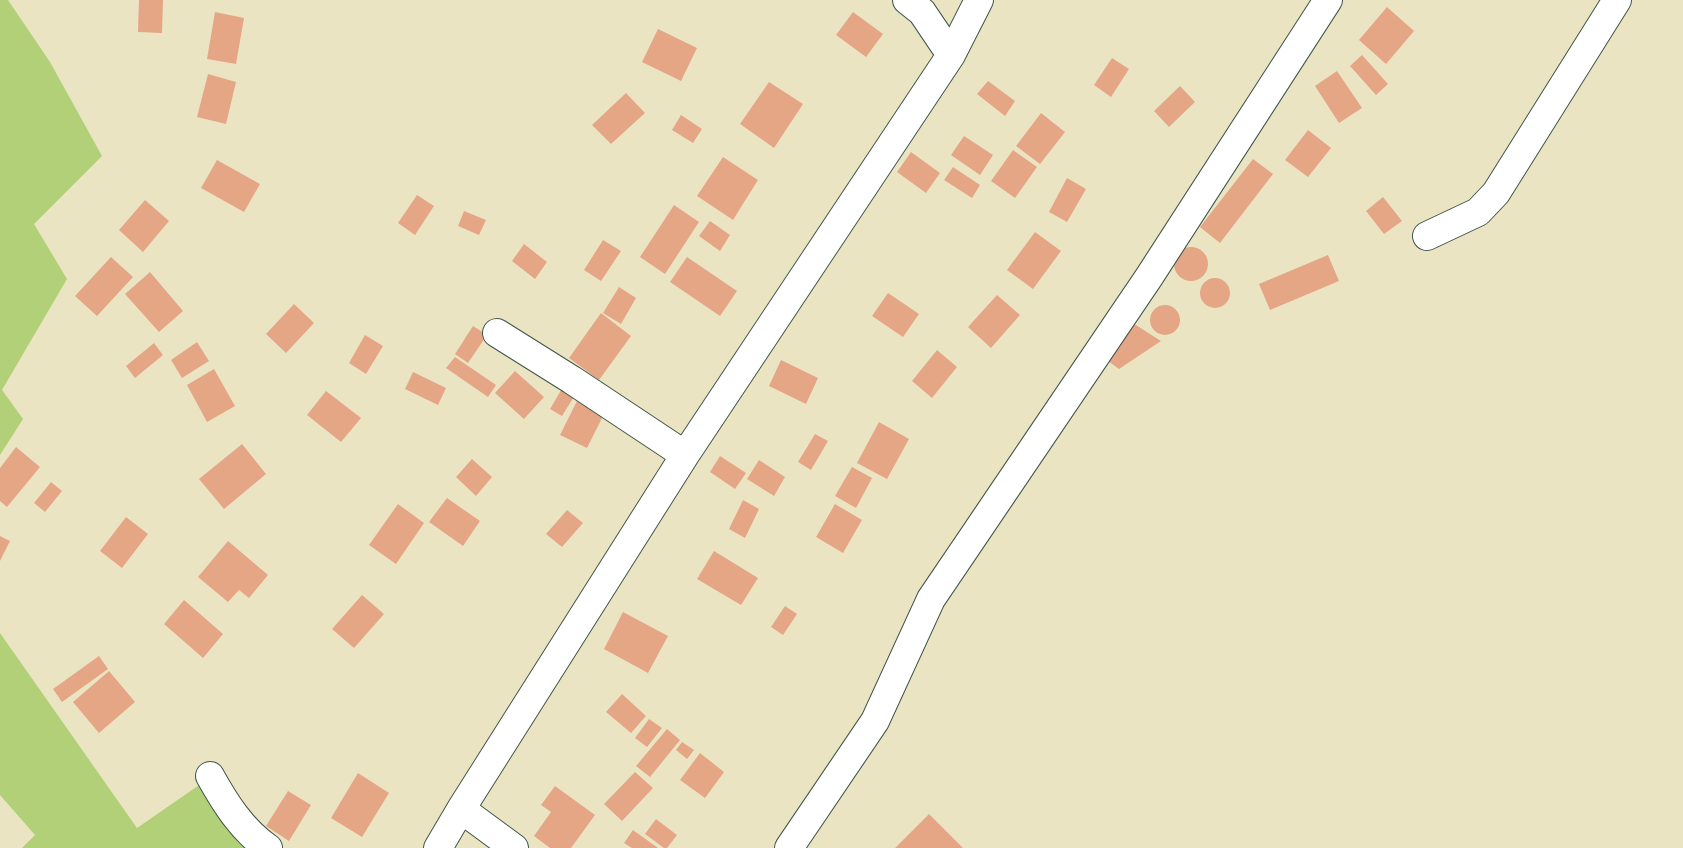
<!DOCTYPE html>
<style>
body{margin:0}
canvas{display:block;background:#ebe4c2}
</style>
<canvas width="1683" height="848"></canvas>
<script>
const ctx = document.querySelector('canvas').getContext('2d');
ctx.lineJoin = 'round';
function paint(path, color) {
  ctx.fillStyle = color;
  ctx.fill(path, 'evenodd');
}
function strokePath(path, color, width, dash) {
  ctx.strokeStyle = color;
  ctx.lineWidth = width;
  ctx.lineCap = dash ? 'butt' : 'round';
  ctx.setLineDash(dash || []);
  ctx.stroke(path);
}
paint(new Path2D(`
 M0 0H8L50 62 102 156 34 224 67 279 2 390 23 419 0 455Z
 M0 633 137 828 202 783 263 848H22L35 835 0 795Z`), '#b2d077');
paint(new Path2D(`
 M139 0H163L162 33 138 32Z
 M1387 7 1414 31 1386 64 1359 40Z
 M215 12 244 18 236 64 207 59Z
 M853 12 883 34 866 57 836 35Z
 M658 29 697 48 681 81 642 62Z
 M1362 55 1388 84 1376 95 1350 66Z
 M1112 58 1129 69 1111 97 1094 85Z
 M1337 71 1362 108 1339 123 1315 86Z
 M208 74 236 82 226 124 197 117Z
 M988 81 1015 101 1005 116 977 94Z
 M769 82 803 104 774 148 740 124Z
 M1180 86 1195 102 1169 127 1154 111Z
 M626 93 645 113 611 144 592 125Z
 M1041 113 1065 132 1040 164 1016 146Z
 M681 115 702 129 693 143 672 130Z
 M1308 130 1331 148 1308 177 1285 160Z
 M964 136 993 155 980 175 951 155Z
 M1013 150 1037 167 1015 198 991 181Z
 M911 152 940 173 926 193 897 172Z
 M723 157 758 180 733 220 697 196Z
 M1253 159 1273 174 1220 243 1200 227Z
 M217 160 260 184 244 212 201 188Z
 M953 167 980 185 972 198 944 180Z
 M1067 178 1086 189 1067 222 1049 212Z
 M417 195 434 206 415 235 398 223Z
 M1383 197 1402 221 1384 234 1366 211Z
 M145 200 169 221 143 252 119 230Z
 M674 205 699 222 665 274 640 257Z
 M464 211 486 220 479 235 458 226Z
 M710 221 730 235 720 251 699 236Z
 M1035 232 1061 251 1033 289 1007 270Z
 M603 240 621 251 601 281 584 270Z
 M524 244 547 262 535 279 512 261Z
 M1174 264a17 17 0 1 1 34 0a17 17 0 1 1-34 0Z
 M1328 255 1339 281 1270 310 1259 284Z
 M111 257 133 277 97 316 75 296Z
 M687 257 737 291 720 316 670 282Z
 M150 272 183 311 159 332 125 294Z
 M1200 293a15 15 0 1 1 30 0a15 15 0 1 1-30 0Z
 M619 287 636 298 621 324 603 313Z
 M888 293 919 314 903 337 872 316Z
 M997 295 1020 315 991 348 968 327Z
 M294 304 314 323 286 353 266 334Z
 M1150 320a15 15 0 1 1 30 0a15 15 0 1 1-30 0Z
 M601 313 631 336 599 380 569 358Z
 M1128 320 1161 341 1119 369 1104 358Z
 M473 326 487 335 468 363 455 354Z
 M365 335 383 346 366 374 349 363Z
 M197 342 209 361 182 378 171 360Z
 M154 343 163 355 135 378 126 366Z
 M937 350 957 367 932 398 912 381Z
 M455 357 496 385 488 397 446 368Z
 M781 360 818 378 806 404 769 386Z
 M214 369 235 406 207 422 187 385Z
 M515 371 544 397 524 419 495 393Z
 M413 372 446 388 438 405 405 389Z
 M563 387 575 395 562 416 550 409Z
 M326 391 361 418 341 442 307 415Z
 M578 399 605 412 587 448 560 435Z
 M879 422 909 439 887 479 857 463Z
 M815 434 828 441 811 470 798 462Z
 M242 444 266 474 224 509 199 479Z
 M16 447 40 467 7 507 0 501V468Z
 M720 456 746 473 735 489 710 472Z
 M472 459 492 477 476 496 456 477Z
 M759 460 785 477 774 496 747 479Z
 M852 467 872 478 856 508 835 496Z
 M51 482 62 491 45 512 34 503Z
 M447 498 480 521 463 546 429 522Z
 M743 500 759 509 745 538 729 529Z
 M398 504 424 523 396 564 369 545Z
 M835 504 862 520 843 553 816 537Z
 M567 510 583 523 562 547 546 534Z
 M126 517 148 534 122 568 100 551Z
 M0 536 10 541 0 561Z
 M228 541 268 575 249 598 239 590 228 602 198 577Z
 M714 551 758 578 741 605 697 579Z
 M362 595 384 614 354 648 332 629Z
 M184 600 223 634 203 658 164 624Z
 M785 606 797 614 783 635 771 627Z
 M623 612 668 636 648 673 604 649Z
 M99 656 108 669 62 702 53 689Z
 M109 671 135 702 99 733 73 702Z
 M622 694 646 716 631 733 606 712Z
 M649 719 662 728 647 747 635 738Z
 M667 729 680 740 650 777 636 766Z
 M682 742 694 750 687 759 676 750Z
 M700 753 724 772 705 798 680 780Z
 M635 772 653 788 622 821 604 804Z
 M358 773 389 793 362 837 331 818Z
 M555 786 595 815 571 848H550L534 836 551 812 541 805Z
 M288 791 311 805 289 841 266 826Z
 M929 814 963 848H895Z
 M656 819 677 835 667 848H664L645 834Z
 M633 830 658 848H632L624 843Z`), '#e5a686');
const minor = new Path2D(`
 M907 0 922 12 951 55
 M1427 236 1478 212 1496 193 1617 0
 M497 333 572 380 685 455
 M210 776C225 803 242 830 268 848
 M461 809 514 848
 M438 848 461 809 685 455 951 55 979 0
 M789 848 875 721 931 599 1149 277 1328 0`);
strokePath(minor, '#3e5649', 30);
strokePath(minor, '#fff', 28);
</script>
